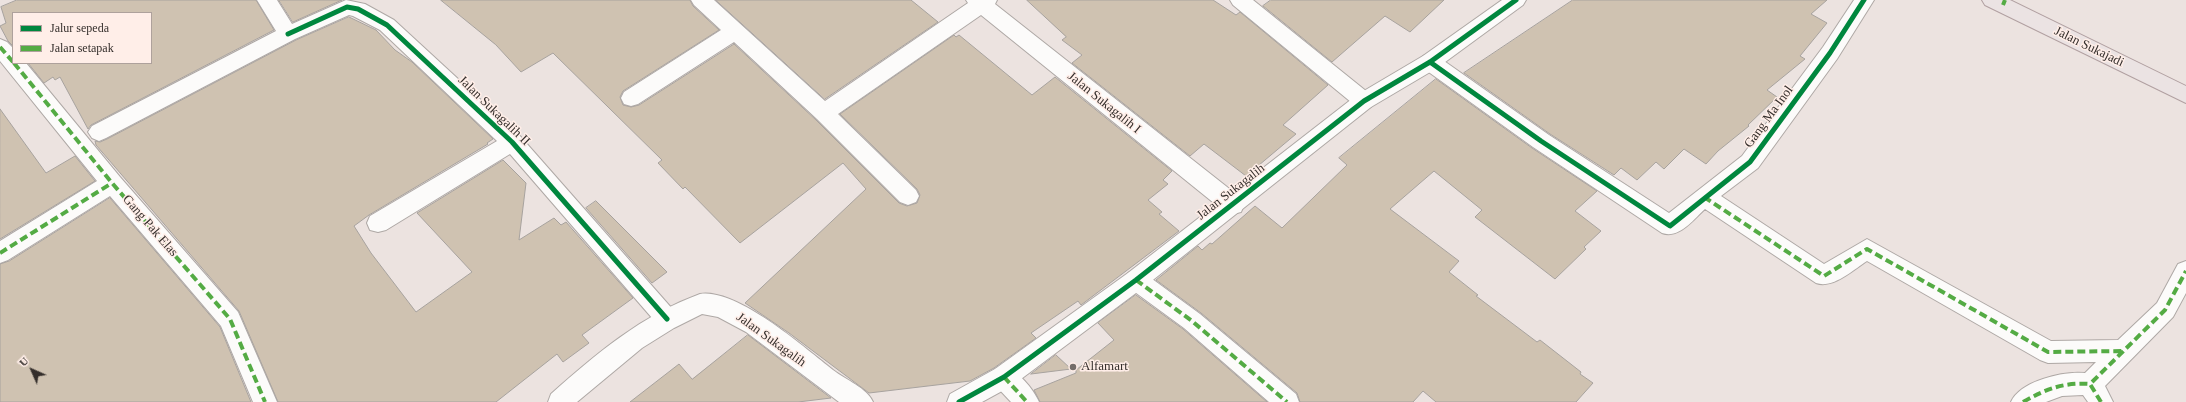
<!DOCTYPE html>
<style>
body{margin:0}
#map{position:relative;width:2186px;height:402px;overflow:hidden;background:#ece3e0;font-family:"Times New Roman",serif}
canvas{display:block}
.legend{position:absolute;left:12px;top:12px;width:140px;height:52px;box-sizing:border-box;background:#ffeee8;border:1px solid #aea19c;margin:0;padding:5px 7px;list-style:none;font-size:12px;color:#342e2b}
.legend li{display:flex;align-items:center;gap:8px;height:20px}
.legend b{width:20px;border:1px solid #aea19c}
.north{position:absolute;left:12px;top:350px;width:40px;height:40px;-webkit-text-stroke:3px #ffeee8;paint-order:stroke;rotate:315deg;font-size:11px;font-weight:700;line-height:16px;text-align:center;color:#342e2b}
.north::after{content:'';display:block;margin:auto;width:14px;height:18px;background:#342e2b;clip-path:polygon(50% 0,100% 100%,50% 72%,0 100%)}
</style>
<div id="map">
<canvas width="2186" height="402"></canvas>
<ul class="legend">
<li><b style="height:5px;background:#00873e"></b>Jalur sepeda</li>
<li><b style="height:5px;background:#54ab44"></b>Jalan setapak</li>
</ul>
<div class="north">U</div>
</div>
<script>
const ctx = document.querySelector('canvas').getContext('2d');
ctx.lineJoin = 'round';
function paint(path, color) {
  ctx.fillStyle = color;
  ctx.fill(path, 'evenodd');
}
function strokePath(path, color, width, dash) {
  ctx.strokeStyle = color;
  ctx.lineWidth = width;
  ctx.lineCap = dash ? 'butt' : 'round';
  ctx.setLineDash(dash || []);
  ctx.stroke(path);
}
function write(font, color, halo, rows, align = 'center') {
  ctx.font = font + ' "Times New Roman",serif';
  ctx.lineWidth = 3;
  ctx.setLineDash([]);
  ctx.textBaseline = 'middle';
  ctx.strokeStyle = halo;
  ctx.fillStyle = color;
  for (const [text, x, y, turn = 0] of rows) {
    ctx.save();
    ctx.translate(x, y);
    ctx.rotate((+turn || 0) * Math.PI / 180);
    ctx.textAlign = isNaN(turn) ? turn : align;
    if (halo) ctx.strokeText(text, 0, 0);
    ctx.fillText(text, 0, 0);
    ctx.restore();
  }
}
const building = new Path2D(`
 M17 0H256L274 30 91 125 88 129 60 77 55 80 53 77 44 83 28 63H151V13H13V46L8 41 0 26 6 23 1 7Z
 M279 0H342L293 22Z
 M441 0H690L693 6 719 30 623 91 620 97 623 105 631 107 639 105 734 44 816 120 899 203 907 206 917 203 920 195 917 189 840 114 954 35 956 37 959 35 1032 95 1055 77 1172 171 1163 180 1168 184 1148 200 1162 212 1159 214 1179 231 1081 305 1078 301 1031 333 1036 338 994 368 970 381 869 393 789 333 745 303 866 189 843 163 740 243 685 187 683 189 658 163 662 160 553 53 521 72 496 45Z
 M716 0H911L938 22 825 99Z
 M1027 0H1213L1236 15 1240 12 1328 85 1283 125 1296 134 1246 176 1204 144 1190 156 1072 63 1082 55 1062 40 1066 37Z
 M1271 0H1444L1410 32 1385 16 1332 62 1263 6Z
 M1573 0H1827L1811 14 1827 23 1800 56 1805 59 1767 90 1777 97 1748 125 1749 126 1718 151 1706 164 1684 149 1664 169 1656 162 1637 180 1621 168 1614 175 1550 134 1464 73Z
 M349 17 376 30 395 50 412 62 493 139 487 143 488 144 369 215 354 226 371 253 416 312 472 272 417 213 503 160 526 183 519 240 554 218 561 225 566 222 633 298 582 335 589 343 563 362 557 354 496 402H278L239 311 96 145 95 141 100 142 107 139 296 40Z
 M1436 79 1532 148 1597 191 1575 211 1601 231 1584 247 1586 249 1555 279 1475 217 1482 210 1434 171 1390 209 1459 261 1449 272 1478 295 1476 296 1537 342 1540 340 1581 372 1580 374 1593 383 1576 402H1436L1423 391 1413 402H1300L1297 393 1201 313 1156 280 1198 246 1202 250 1210 243 1212 244 1255 206 1282 228 1347 165 1339 158Z
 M0 109 46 173 75 156 95 181 0 239Z
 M110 198 220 327 251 402H0V264L9 261Z
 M596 201 667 272 652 283 586 208Z
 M1136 295 1183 329 1267 402H1040L1034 390 1076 373V370L1114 340 1098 323Z
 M748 335 831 398 798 402H630L679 364 692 379Z
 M1056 355 1071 369 1031 374Z`);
paint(building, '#cfc2b1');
strokePath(building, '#a7a29e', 1);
const minor = new Path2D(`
 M257 0H277L292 24 346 0 365 4 394 20 520 136 675 312 679 319 675 326 667 329 659 326 510 154 386 230 378 232 370 230 367 223 370 216 497 141 380 30 353 16 349 15 295 39 106 138 99 141 92 138 88 132 92 126 276 31Z
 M691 0H714L825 101 968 3 966 0H997L995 4 1241 198 1244 205 1241 212 1233 214 1225 212 981 15 838 114 916 190 919 196 916 202 908 205 900 202 817 119 734 42 638 104 631 106 624 104 621 98 624 92 721 30 694 5Z
 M1230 0H1253L1371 95 1374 101 1371 107 1364 109 1357 107 1233 5Z
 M1854 0H1874L1837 59 1758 168 1721 196 1824 264 1867 239 2051 341 2118 340 2157 303 2178 264 2186 261V293L2173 317 2105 386 2113 402H2088L2083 395 2062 396 2046 402H2011C2020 381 2063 371 2085 373L2096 362 2048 363 2040 360 1867 261C1853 270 1833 289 1816 283L1705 209C1693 220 1679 239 1662 233L1533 147 1423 68 1420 62 1423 56 1430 54 1437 56 1549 135 1669 213 1742 156 1823 47Z
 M0 39 7 42 13 48V63H26L120 177 238 312 277 402H253L221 326 110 196 8 260 0 263V241L97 181 0 61Z
 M1136 270 1144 273 1200 314 1296 394 1299 402H1269L1184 328 1128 287 1125 280 1128 273Z
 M1004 366C1018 371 1033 388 1039 402H1011L995 385 992 377 995 369Z`);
const tertiary = new Path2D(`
 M1502 0H1526L1523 5 1437 68 1371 107 1144 287 1013 385 982 402H947L950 394 995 369 1128 273 1357 95 1423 56Z
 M700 294C737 288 805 348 833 370 846 380 867 388 873 402H839L746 332 718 317 702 314 674 328 642 348 577 402H548L551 394C596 354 642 315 700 294Z`);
const primary = new Path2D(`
 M1982 0H2010L2186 86V103L1985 5Z`);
strokePath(minor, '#aea8a5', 2);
strokePath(tertiary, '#aea8a5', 2);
strokePath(primary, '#b1a0a1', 2);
paint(minor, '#fcfbfa');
paint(tertiary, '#fcfbfa');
paint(primary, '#ebe3e3');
strokePath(new Path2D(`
 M2003 5 2005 0
 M0 47 13 62
 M14 63 112 183 230 319 265 402
 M1704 197 1824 276 1867 249 2048 352 2124 351
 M0 253 112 183
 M1136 280 1192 321 1287 402
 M1004 377 1027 402
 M2023 402C2046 389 2064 382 2090 384
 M2101 402 2090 384 2165 310 2186 271`), '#54ab44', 4, [8, 4]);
strokePath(new Path2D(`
 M288 34 347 7 358 9 387 25 512 142 667 319
 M1430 62 1541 141 1670 226 1750 162 1830 53 1864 0
 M959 402 1004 377 1136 280 1364 101 1430 62 1516 0`), '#00873e', 5);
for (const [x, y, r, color] of [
 [1073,367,4,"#746d6a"]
]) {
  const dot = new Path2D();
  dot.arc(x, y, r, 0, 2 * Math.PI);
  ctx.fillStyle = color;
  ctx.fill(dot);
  strokePath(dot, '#ffeee8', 1.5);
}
write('13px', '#342e2b', '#ffeee8', [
 ["Jalan Sukajadi",2089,47,26],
 ["Jalan Sukagalih I",1104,103,39],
 ["Jalan Sukagalih II",494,111,44],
 ["Gang Ma Inol",1769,117,-54],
 ["Jalan Sukagalih",1231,192,-38],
 ["Gang Pak Elas",150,226,49],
 ["Jalan Sukagalih",771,340,36]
]);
write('13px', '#342e2b', '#ffeee8', [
 ["Alfamart",1081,367]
], 'left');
</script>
